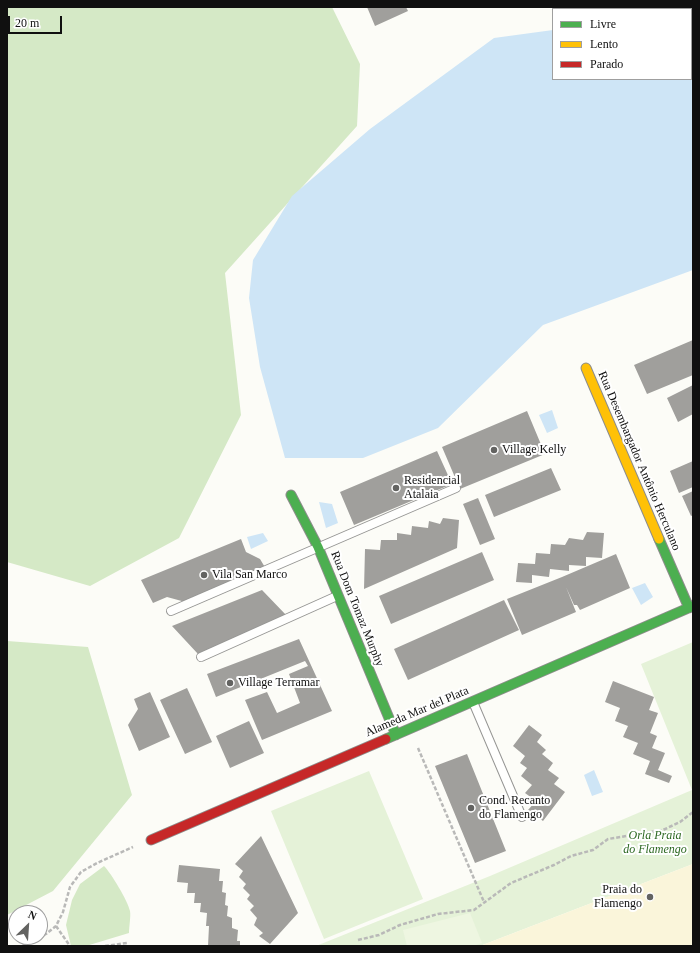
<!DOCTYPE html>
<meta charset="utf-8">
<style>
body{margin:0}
#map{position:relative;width:700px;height:953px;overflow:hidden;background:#fcfcf7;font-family:Georgia,serif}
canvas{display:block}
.frame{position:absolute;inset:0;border:8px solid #101010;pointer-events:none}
.legend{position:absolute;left:552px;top:8px;width:140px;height:72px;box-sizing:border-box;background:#fff;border:1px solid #9f9f9f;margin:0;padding:5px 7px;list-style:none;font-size:12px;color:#101010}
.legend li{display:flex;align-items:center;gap:8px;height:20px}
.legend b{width:20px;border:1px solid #9f9f9f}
.north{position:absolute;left:8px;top:905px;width:40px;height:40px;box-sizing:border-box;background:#fff;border:1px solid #9f9f9f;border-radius:50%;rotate:25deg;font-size:11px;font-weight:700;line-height:16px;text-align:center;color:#101010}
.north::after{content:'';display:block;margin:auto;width:14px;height:18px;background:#636361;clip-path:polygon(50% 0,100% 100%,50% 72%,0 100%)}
.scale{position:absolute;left:8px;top:16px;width:54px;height:18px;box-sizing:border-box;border:2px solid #101010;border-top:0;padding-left:5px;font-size:12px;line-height:14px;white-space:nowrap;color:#101010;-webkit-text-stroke:3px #fff;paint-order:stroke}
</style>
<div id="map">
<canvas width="700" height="953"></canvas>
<div class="frame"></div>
<ul class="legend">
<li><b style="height:5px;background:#4caf50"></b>Livre</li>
<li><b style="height:5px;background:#ffc107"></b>Lento</li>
<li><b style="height:5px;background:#c62828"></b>Parado</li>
</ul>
<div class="north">N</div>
<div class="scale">20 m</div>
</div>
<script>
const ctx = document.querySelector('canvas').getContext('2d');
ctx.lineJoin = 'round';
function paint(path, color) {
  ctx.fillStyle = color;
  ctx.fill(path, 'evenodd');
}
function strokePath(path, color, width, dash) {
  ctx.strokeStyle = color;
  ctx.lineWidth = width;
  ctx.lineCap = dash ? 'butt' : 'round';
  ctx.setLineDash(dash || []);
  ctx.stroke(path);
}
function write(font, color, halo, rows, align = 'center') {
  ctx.font = font + ' Georgia,serif';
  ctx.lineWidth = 4;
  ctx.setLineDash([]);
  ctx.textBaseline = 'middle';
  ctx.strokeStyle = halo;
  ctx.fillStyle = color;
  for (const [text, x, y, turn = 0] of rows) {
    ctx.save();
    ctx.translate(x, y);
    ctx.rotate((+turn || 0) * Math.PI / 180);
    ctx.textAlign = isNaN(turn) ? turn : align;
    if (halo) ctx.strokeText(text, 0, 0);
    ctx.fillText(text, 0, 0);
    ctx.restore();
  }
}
paint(new Path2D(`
 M693 642V864L480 946H316L490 876 692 790 641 664Z
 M369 771 423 899 324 939 271 811Z`), '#e5f2d8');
paint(new Path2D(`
 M7 7H332L360 64 357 126 225 273 241 415 179 538 90 586 7 562Z
 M7 641 88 647 132 795 53 891 7 915Z
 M104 866C111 873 128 901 130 911 131 916 129 927 129 933L86 946H71L66 925 72 900 80 884Z`), '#d5e9c6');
paint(new Path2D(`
 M693 864V946H480Z`), '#faf5da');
paint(new Path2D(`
 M470 913 482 943 473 946H407L403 930Z`), '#eef6e1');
paint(new Path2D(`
 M691 29 693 31V270L543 325 438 428 363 458H285L260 367 249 298 253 260 292 196 370 129 494 38 553 30V79H691Z
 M552 410 558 428 547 433 539 415Z
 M319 502 332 504 338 523 326 528Z
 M263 533 268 541 251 549 247 537Z
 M645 583 653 597 641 605 632 588Z
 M594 770 603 792 592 796 584 775Z`), '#cee5f6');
paint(new Path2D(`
 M367 7H406L408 11 375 26Z
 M693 340V375L647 394 634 365Z
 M693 385V414L678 422 667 398Z
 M527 411 545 454 460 489 442 447Z
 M437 451 452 484 354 525 340 492Z
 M693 461V487L679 493 670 471Z
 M551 468 561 490 494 517 485 495Z
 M693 491V515L691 516 682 496Z
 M478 498 495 539 480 545 463 504Z
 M443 518 459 520 457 548 364 589 365 549 380 550 381 540H397V533L411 535 412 526 428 528 429 521 440 524Z
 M587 532 604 533 602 558 586 557V566L569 565V571L550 569 549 577 532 575V583L516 582 518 563 535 564 536 553 550 554 551 544 565 545 569 538 583 540Z
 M241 539 246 552 260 559 266 569 189 603 167 597 153 603 141 580Z
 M482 552 494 580 391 624 379 596Z
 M616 554 630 588 580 610 577 605H574L566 587 576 612 522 635 507 599 562 577Z
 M262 590 287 616 198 654 172 626Z
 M504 600 519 630 408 680 394 649Z
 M299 639 332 711 262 740 245 700 267 692 277 713 300 703 289 674 308 666 305 661 216 697 207 674Z
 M613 681 654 697 649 710 658 713 650 733 657 736 652 748 665 753 658 770 672 776 669 783 645 774 650 761 633 754 638 743 623 737 628 726 615 721 620 708 605 702Z
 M187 688 212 742 185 754 160 700Z
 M150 692 170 737 139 751 128 725 138 709 134 699Z
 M249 721 264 753 230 768 216 736Z
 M529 725 542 735 537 742 546 750 542 754 553 763 548 770 559 778 554 784 565 792 543 821 528 810 536 801 525 793 532 785 521 776 527 768 520 763 525 756 513 746Z
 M467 754 506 851 475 863 435 766Z
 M261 836 298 913 270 944 259 936 263 933 254 925 257 918 250 910 254 906 247 899 250 895 243 888 246 884 239 877 243 871 235 864Z
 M179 865 220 869 219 881H223L222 892 226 893 225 905 228 906 227 916 232 918V928L238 930 237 941H240V946H208L209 926H206L207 913 200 912 201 903H194L195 893H187L188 883 177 882Z`), '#a09f9c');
const lane = new Path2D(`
 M171 611 456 488
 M201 657 337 596
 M473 702 522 817`);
const fast = new Path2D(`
 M291 495 318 547 396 735
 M659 539 689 608
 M386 739 693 606`);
const slow = new Path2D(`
 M586 368 659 539`);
const jam = new Path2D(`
 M151 840 386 739`);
strokePath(lane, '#969694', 10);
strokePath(fast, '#8d8d8b', 11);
strokePath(slow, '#8d8d8b', 11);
strokePath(jam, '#8d8d8b', 11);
strokePath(new Path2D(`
 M418 748 484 902
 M56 926 70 946
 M358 940 379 935 400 925 438 914 474 910 511 883 554 865 571 856 593 850 608 839 663 830 680 822 693 812
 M22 946 46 934 56 926 63 912 70 887 81 872 97 863 133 847
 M105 946 127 943`), '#b9b9b8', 2.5, [4, 2]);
strokePath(lane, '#fffffe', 8);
strokePath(fast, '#4caf50', 9);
strokePath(slow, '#ffc107', 9);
strokePath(jam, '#c62828', 9);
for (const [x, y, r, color] of [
 [494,450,4,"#636361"],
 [396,488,4,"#636361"],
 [204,575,4,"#636361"],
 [230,683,4,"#636361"],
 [471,808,4,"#636361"],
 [650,897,4,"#636361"]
]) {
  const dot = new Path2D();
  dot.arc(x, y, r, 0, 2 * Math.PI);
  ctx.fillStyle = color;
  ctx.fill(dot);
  strokePath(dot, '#fff', 1.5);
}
write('12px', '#101010', '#fff', [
 ["Village Kelly",502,450],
 ["Residencial",404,481],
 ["Atalaia",404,495],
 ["Vila San Marco",212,575],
 ["Village Terramar",238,683],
 ["Cond. Recanto",479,801],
 ["do Flamengo",479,815],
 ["Praia do",642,890,"right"],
 ["Flamengo",642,904,"right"]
], 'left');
write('12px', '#101010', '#fff', [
 ["Rua Desembargador Antônio Herculano",639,461,67],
 ["Rua Dom Tomaz Murphy",357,609,68],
 ["Alameda Mar del Plata",417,712,-23]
]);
write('italic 12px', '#2c6821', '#fff', [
 ["Orla Praia",655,836],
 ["do Flamengo",655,850]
]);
</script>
